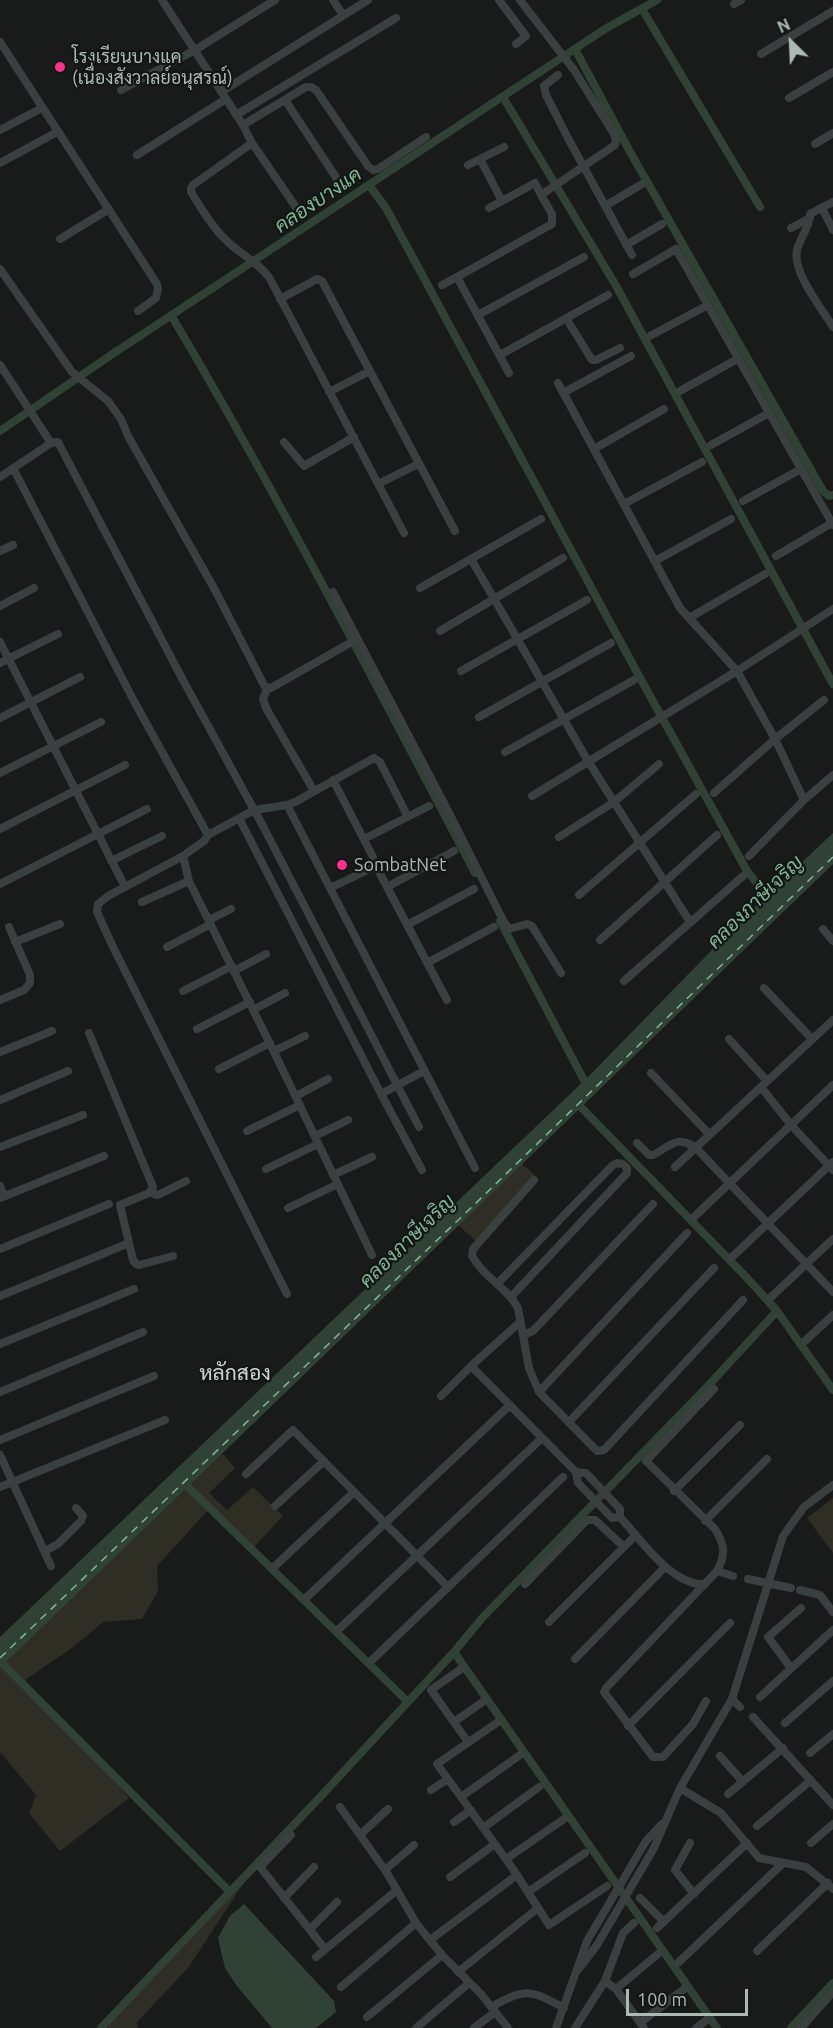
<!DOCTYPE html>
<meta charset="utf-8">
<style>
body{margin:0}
#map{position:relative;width:833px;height:2028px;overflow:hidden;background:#191b1b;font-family:Ubuntu,sans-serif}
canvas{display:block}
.north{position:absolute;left:761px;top:12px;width:60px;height:60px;-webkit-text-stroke:4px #141616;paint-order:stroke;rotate:336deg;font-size:16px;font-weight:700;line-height:24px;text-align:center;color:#abbbb4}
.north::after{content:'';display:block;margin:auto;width:21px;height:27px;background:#abbbb4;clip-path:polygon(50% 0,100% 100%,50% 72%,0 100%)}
.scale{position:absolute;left:626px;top:1989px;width:122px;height:27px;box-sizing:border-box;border:3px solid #abbbb4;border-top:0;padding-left:8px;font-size:18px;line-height:21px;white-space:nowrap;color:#abbbb4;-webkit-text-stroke:4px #141616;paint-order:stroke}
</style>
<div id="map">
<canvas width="833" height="2028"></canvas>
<div class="north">N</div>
<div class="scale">100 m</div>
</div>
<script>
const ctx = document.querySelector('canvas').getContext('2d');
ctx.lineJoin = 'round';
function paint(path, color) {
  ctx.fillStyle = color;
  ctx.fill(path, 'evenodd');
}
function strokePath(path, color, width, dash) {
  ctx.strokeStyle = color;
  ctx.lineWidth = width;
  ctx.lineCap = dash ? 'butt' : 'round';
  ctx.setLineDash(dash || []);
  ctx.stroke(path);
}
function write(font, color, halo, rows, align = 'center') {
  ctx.font = font + ' Ubuntu,Sarabun,sans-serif';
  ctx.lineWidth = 4.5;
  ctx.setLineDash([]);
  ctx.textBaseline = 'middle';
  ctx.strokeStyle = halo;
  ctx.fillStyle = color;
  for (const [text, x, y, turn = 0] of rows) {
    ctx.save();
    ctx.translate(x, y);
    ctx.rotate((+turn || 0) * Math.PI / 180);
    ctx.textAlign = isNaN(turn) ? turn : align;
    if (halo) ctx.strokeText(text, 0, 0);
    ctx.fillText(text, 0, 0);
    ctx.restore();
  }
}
paint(new Path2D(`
 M522 1164 535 1175 476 1241 458 1225Z
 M222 1453 235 1468 209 1493 227 1510 253 1487 283 1516 254 1547 212 1506 157 1566 158 1591 142 1619 103 1622 72 1648 25 1680 129 1798 60 1851 29 1813 36 1795 0 1752V1668Z
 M833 1498V1553L807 1518Z
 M247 1878 188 1968 137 2022 138 2028H108L105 2021 225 1891Z`), '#2e2e24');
paint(new Path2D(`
 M833 833V864L0 1668V1637L588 1077 747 914Z
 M244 1904 334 2001 336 2012 316 2028H272L237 1986 225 1968 218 1938 230 1916Z`), '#304236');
strokePath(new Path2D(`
 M642 9 760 207
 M575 49 629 150 823 491 829 496 833 495
 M503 97 615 284 833 684
 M369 185 386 208 639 676 747 871 774 904
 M171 315C279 497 376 685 475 873
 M0 431 111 355 605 29 657 0
 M500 921 587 1086
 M574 1100 749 1280 777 1311 833 1390
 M181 1480 408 1702
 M454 1652 717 2028
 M0 1661 230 1892
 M101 2028 322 1795 454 1652 483 1617 706 1388 777 1311
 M791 2028 833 1983`), '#304236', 8);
strokePath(new Path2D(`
 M0 1658 475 1204 833 857`), '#81b795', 1.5, [8, 6]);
strokePath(new Path2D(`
 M162 0 243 125 252 143 302 216
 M333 0 343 15
 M499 0 526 36 516 44
 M734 4 741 0
 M0 42 157 284 158 289 156 298 138 311
 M761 54 833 11
 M558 75 544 86 546 95 569 140 632 255
 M121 90 195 50 275 0
 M221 92 368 0
 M789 98 833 72
 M285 100 343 188
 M236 115 396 18
 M243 125 306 87H311L316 90 368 166 373 170 378 169 426 137
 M0 130 42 108
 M252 143 193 185 191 188V192C201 208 212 227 225 239 238 253 258 262 269 277L404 533
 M815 144 833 133
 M137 155 226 99
 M480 159 502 201 535 183 541 195 615 145 616 141 614 134 574 70 520 0
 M0 163 57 132
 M468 165 504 147
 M833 202 823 207V210L833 230
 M605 206 642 184
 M823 207 810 214C809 230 800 237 797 250 792 272 822 309 833 327
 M489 208 502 201
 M791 228 810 218
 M60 239 109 209
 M626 245 662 224
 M0 269 72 372 108 401 121 419 128 436 215 590 265 687 271 688 357 639
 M633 274 676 249 833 525
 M442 285 457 277
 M280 299 317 279 322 281 455 531
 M478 315 584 257
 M566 318 592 360H596L620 348
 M650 336 708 305
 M500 355 608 295
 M0 365 51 443 58 442 60 446 184 682 264 828 419 1127
 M509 373 457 277 552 224V214L541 195
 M558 383 680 608 737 671 775 739 804 800
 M680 391 739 358
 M329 392 370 371
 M563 393 631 356
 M284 442 304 466 354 437
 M711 445 769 413
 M594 449 664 409
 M13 468 135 703 208 835 254 810 287 805 295 802 374 758 380 762 408 817
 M0 477 51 443
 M378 484 418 464
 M743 501 801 469
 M624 504 702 462
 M0 551 13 545
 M776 556 832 523
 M471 559 588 761 690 922
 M655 561 731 519
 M420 588 541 519
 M333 592 444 803 504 922 509 929 527 924 532 926 561 973
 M0 606 34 588
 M689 618 765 574
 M440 631 563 558
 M0 642 123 883
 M0 663 58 634
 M461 671 587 600
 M267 689 263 699 266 708 314 791
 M479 717 611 643
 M0 718 80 677
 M505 752 634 680
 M0 773 101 722
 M333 780 373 857
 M714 793 775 739 824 700
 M532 796 737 671 833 609
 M287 805 475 1168
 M239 818 381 1094
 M0 829 125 765
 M208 835 204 841 183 856 189 881 277 1058 372 1255
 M559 837 614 802 659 764
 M364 839 429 806
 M183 856 108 896 98 904 97 912 113 947 287 1294
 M749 856 804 800 833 775
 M111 861 162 836
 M0 884 147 809
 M387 887 454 851
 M330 888 372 868 378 870 447 1000
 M579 895 696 794
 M142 902 189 881
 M209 920 231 909
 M407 925 474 889
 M823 929 833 941
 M600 940 717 835
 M15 942 60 924
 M167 947 211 924
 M427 963 494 927
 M234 971 266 954
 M624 981 743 876
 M764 988 812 1039
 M183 991 232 966
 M0 1000 24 990 30 983V975L9 927
 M253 1010 285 993
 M197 1029 250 1002
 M89 1033 153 1187 149 1193 120 1205 133 1260 136 1264 139 1265 173 1256
 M729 1039 767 1081
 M274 1051 305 1036
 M0 1052 52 1031
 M219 1069 270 1043
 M651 1073 709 1134
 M761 1087 791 1125 833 1170
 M296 1096 328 1079
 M0 1100 68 1071
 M247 1131 300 1105
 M315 1136 348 1120
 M637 1143 649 1155H653C671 1146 675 1135 695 1147L833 1292
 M0 1147 83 1115
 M675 1167 833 1020
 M266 1169 318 1144
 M422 1170 381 1094 424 1071
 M333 1175 372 1157
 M534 1180 473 1249 472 1256C483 1277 507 1287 518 1308L529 1368 539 1392 597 1451 604 1450 743 1300
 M0 1186 4 1196
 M152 1191 154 1194 158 1195 186 1181
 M0 1198 104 1156
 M288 1208 338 1184
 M694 1217 833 1085
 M0 1249 109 1204
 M731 1258 833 1162
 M497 1284 612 1166 617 1163 623 1164 627 1168V1173L511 1297
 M0 1296 129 1243
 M770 1298 833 1239
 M520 1322 471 1366 576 1472
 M523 1335 533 1331 653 1204
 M805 1341 833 1315
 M0 1344 134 1289
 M714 1389 646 1461 715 1529C725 1545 726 1555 717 1571L733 1576
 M0 1392 143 1332
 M539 1392 687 1233
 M441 1396 471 1366
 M569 1422 714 1268
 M0 1440 154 1376
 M0 1455 51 1566
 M576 1472 586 1473 620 1509V1517L612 1518 578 1483Z
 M246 1474 293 1430 448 1587
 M0 1487 165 1420
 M674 1491 740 1425
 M275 1506 324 1461
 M620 1517C639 1538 673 1587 705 1584
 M705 1521 767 1459
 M45 1551 58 1544 81 1521 83 1516 76 1508
 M274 1567 354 1492
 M748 1579 791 1588
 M525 1584 587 1520H595L624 1547
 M800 1590 820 1595 833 1612
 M307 1597 510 1405
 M549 1622 636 1535
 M339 1629 542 1438
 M575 1659 665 1567
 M372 1660 563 1477
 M791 1668 768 1637 801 1608
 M461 1669 431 1690 468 1742
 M760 1697 833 1630
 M732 1699 740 1707
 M706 1701 693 1724 663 1757H653L604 1692 607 1687 717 1571
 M753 1717 833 1805
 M454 1722 484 1701
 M498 1722 437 1764 513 1869 549 1925 607 1886
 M785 1723 833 1681
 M628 1726 730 1623
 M810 1753 833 1734
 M720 1756 743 1782
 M680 1788 721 1813 759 1858 806 1867 833 1889
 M431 1790 448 1779
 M728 1794 783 1748
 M461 1797 520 1755
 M340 1807 387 1873 416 1923 442 1955 481 1994 508 2028
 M454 1822 471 1810
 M757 1826 811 1780
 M483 1828 539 1787
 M291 1835 260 1867 325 1949
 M360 1835 388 1809
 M690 1843 675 1870 694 1894
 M811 1843 833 1824
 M506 1859 564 1819
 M385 1870 414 1845
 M450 1877 495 1844
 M528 1892 585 1853
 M284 1898 314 1867
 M640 1898 664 1922
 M657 1928 747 1843
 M310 1929 337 1902
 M430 1940 517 1875
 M757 1951 828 1883
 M316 1957 397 1890
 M679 1962 782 1864
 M578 1970 597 1945 654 1848 680 1788 732 1699 783 1536 804 1507 833 1485
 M458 1972 538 1908
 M605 1981 616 1989 644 2028
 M341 1987 416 1923
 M616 1989 658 1954
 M491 2007C526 1988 529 1989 564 2008
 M367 2017 442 1955
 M640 2023 684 1989
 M416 2028 469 1983
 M474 2028 495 2012
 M556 2028 587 1941 646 1841 662 1824
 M575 2028 605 1981 623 1933 634 1923
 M696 2028 707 2020
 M801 2028 833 1992`), '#3a403f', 8);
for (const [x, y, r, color] of [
 [60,67,6,"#f73489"],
 [342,865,6,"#f73489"]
]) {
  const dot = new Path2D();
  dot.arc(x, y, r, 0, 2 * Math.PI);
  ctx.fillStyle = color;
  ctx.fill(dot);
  strokePath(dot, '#141616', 2);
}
write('18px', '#abbbb4', '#141616', [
 ["โรงเรียนบางแค",72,57],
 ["(เนื่องสังวาลย์อนุสรณ์)",72,78],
 ["SombatNet",354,865]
], 'left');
write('italic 20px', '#81b795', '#141616', [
 ["คลองบางแค",318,200,-34],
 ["คลองภาษีเจริญ",755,902,-44],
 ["คลองภาษีเจริญ",407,1241,-44]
]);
write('21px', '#ccd7d3', '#141616', [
 ["หลักสอง",235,1373]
]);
</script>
